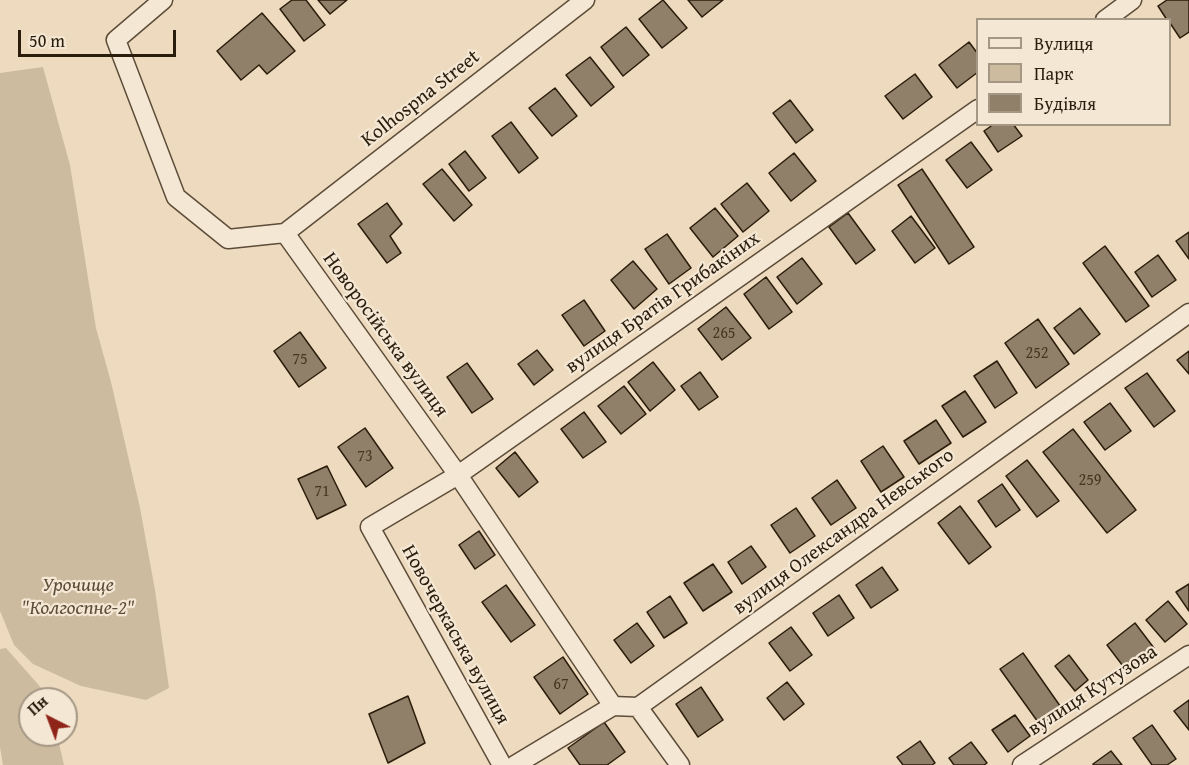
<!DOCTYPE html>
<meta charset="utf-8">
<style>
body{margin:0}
#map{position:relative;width:1189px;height:765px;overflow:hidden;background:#eedbbf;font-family:"Gentium Book Plus",serif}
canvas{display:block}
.legend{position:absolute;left:976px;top:18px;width:195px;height:108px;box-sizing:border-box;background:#f4e8d5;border:2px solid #a49784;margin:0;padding:8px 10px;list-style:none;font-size:18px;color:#2b1d0b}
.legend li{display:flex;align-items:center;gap:12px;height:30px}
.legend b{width:30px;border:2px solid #a49784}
.north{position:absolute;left:18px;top:687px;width:60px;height:60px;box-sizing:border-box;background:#f4e8d5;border:2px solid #a49784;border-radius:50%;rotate:318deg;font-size:16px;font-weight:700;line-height:24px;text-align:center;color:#2b1d0b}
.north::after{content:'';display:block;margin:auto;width:21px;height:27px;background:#8f2418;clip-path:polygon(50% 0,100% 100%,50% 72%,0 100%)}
.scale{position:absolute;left:18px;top:30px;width:158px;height:27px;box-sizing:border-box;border:3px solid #2b1d0b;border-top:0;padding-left:8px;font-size:18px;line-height:21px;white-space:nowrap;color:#2b1d0b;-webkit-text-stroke:4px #f4e8d5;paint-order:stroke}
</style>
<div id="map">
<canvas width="1189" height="765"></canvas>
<ul class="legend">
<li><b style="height:8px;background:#f4e8d5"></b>Вулиця</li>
<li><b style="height:16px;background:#cdbba0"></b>Парк</li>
<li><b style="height:16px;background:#908069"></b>Будівля</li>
</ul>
<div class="north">Пн</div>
<div class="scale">50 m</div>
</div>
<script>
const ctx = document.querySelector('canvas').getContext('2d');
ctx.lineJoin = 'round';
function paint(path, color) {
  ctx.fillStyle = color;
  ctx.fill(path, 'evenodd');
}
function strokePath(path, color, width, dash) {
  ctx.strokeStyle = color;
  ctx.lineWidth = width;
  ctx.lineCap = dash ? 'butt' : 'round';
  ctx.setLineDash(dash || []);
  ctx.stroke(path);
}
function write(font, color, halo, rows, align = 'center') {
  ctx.font = font + ' "Gentium Book Plus",serif';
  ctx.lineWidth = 4.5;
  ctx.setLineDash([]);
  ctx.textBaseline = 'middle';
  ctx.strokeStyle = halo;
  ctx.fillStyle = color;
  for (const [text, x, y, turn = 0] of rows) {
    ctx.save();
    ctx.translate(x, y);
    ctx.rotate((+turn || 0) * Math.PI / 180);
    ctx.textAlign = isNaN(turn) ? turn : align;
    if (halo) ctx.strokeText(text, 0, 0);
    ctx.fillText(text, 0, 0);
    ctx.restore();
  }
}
paint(new Path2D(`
 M43 67 70 165 96 328 111 382 140 508 155 590 169 688 146 700 81 686 33 664 14 645 0 611V73Z
 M6 648 43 690 46 699H30V735H57L64 765H3L0 747V649Z`), '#cdbba0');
const building = new Path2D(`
 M292 0H306L325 25 304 41 280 9Z
 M318 0H347L330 14Z
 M663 0 687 28 662 48 639 19Z
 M688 0H723L702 17Z
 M1167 0H1189V32L1180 38 1170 23V20H1167L1158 6Z
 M262 13 295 51 267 74 259 65 241 80 217 51Z
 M626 27 649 55 623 76 601 47Z
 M969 42 978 54V72L957 88 939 65Z
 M590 57 614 87 591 106 566 75Z
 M915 74 932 97 903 119 885 96Z
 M555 88 577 116 552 136 529 108Z
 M790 100 813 130 796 143 773 113Z
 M511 122 538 158 519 173 492 136Z
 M994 124H1013L1022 136 998 152 984 131Z
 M971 142 992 170 967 188 946 160Z
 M465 151 486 178 469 191 449 164Z
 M794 153 816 181 791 201 769 173Z
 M442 169 472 205 454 221 423 184Z
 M922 169 974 247 949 264 898 185Z
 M747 183 769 211 743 232 721 204Z
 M387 203 402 224 390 236 401 253 387 263 358 224Z
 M715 208 738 236 713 257 690 228Z
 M848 213 875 250 856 264 829 227Z
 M911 216 935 248 915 263 892 231Z
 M1189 232V259L1176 241Z
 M667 234 691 268 669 284 645 249Z
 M1105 246 1149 306 1126 322 1083 263Z
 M1158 255 1176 280 1152 297 1135 272Z
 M802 258 822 284 797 304 777 277Z
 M633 261 657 289 634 309 611 280Z
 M766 277 792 312 769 329 744 294Z
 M584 300 605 331 584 346 562 315Z
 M726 307 751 338 722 360 698 329Z
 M1080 308 1100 334 1074 354 1054 328Z
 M1038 319 1069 364 1036 388 1005 343Z
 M300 332 326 368 299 387 274 351Z
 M537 350 553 370 534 385 518 364Z
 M1189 351V374L1177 360Z
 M997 361 1017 393 995 408 974 376Z
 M653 362 675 390 650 411 628 382Z
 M467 363 493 399 472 413 447 377Z
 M700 372 718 397 699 410 681 386Z
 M1147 373 1175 411 1154 427 1125 388Z
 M624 386 646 414 621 434 598 406Z
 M965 391 986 422 963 437 942 406Z
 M1110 403 1131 431 1105 450 1084 422Z
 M584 412 606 442 583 458 561 429Z
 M936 420 951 443 919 464 904 441Z
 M365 428 393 468 366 487 338 447Z
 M1073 429 1136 510 1107 533 1043 452Z
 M883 446 904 477 881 492 861 461Z
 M515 452 538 482 519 497 496 468Z
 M1027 460 1059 501 1037 517 1006 476Z
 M327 466 346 505 317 519 298 479Z
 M837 480 856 508 831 525 812 498Z
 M1002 484 1020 510 996 527 978 501Z
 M960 506 991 547 969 564 938 523Z
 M796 508 815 536 790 553 771 525Z
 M479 531 495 555 475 569 459 545Z
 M751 546 766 567 742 584 728 562Z
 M713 564 732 592 703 611 684 583Z
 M882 567 898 590 871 608 856 585Z
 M1189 584V611L1176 592Z
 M506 585 535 625 511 642 482 602Z
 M839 595 854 618 828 636 813 613Z
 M670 596 687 623 664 638 647 612Z
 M1168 601 1187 624 1165 642 1146 620Z
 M637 623 654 646 631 663 614 640Z
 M1135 623 1154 648 1126 670 1107 645Z
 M791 627 812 655 790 671 769 643Z
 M1023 653 1065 713 1043 729 1000 669Z
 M1069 655 1088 680 1075 691 1055 666Z
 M563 657 588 694 560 714 534 677Z
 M787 682 804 704 784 720 767 698Z
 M701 687 723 720 698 737 676 704Z
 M408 696 425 743 388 763 369 714Z
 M1189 700V730L1174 711Z
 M1015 715 1030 736 1008 752 992 730Z
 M604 722 625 752 607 765H580L568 748Z
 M1152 725 1176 759 1167 765H1152L1133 738Z
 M920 741 935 763 932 765H903L897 757Z
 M971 742 987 763 984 765H954L949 758Z
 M1111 751 1122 765H1093V764Z`);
paint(building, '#908069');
strokePath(building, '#2b1d0b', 1.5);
const minor = new Path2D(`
 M163 0 116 40 176 197 228 239 285 233 458 475 613 706
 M1105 20 1132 0
 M285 233 585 0
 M638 707 680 765
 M502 765 370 527 458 475 978 109
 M515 765 613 706 638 707 1189 313
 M1022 765 1189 655`);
strokePath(minor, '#5c4c38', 21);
strokePath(minor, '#f4e8d5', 18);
write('16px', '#443622', null, [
 ["265",724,334],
 ["252",1037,354],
 ["75",300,360],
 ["73",365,457],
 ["259",1090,481],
 ["71",322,492],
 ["67",561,685]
]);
write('20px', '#2b1d0b', '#f4e8d5', [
 ["Kolhospna Street",421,99,-38],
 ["вулиця Братів Грибакіних",663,303,-35],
 ["Новоросійська вулиця",385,335,54],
 ["вулиця Олександра Невського",844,532,-36],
 ["Новочеркаська вулиця",455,635,61],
 ["вулиця Кутузова",1093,691,-33]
]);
write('italic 20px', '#5c4c38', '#f4e8d5', [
 ["Урочище",78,586],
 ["\"Колгоспне-2\"",78,609]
]);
</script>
